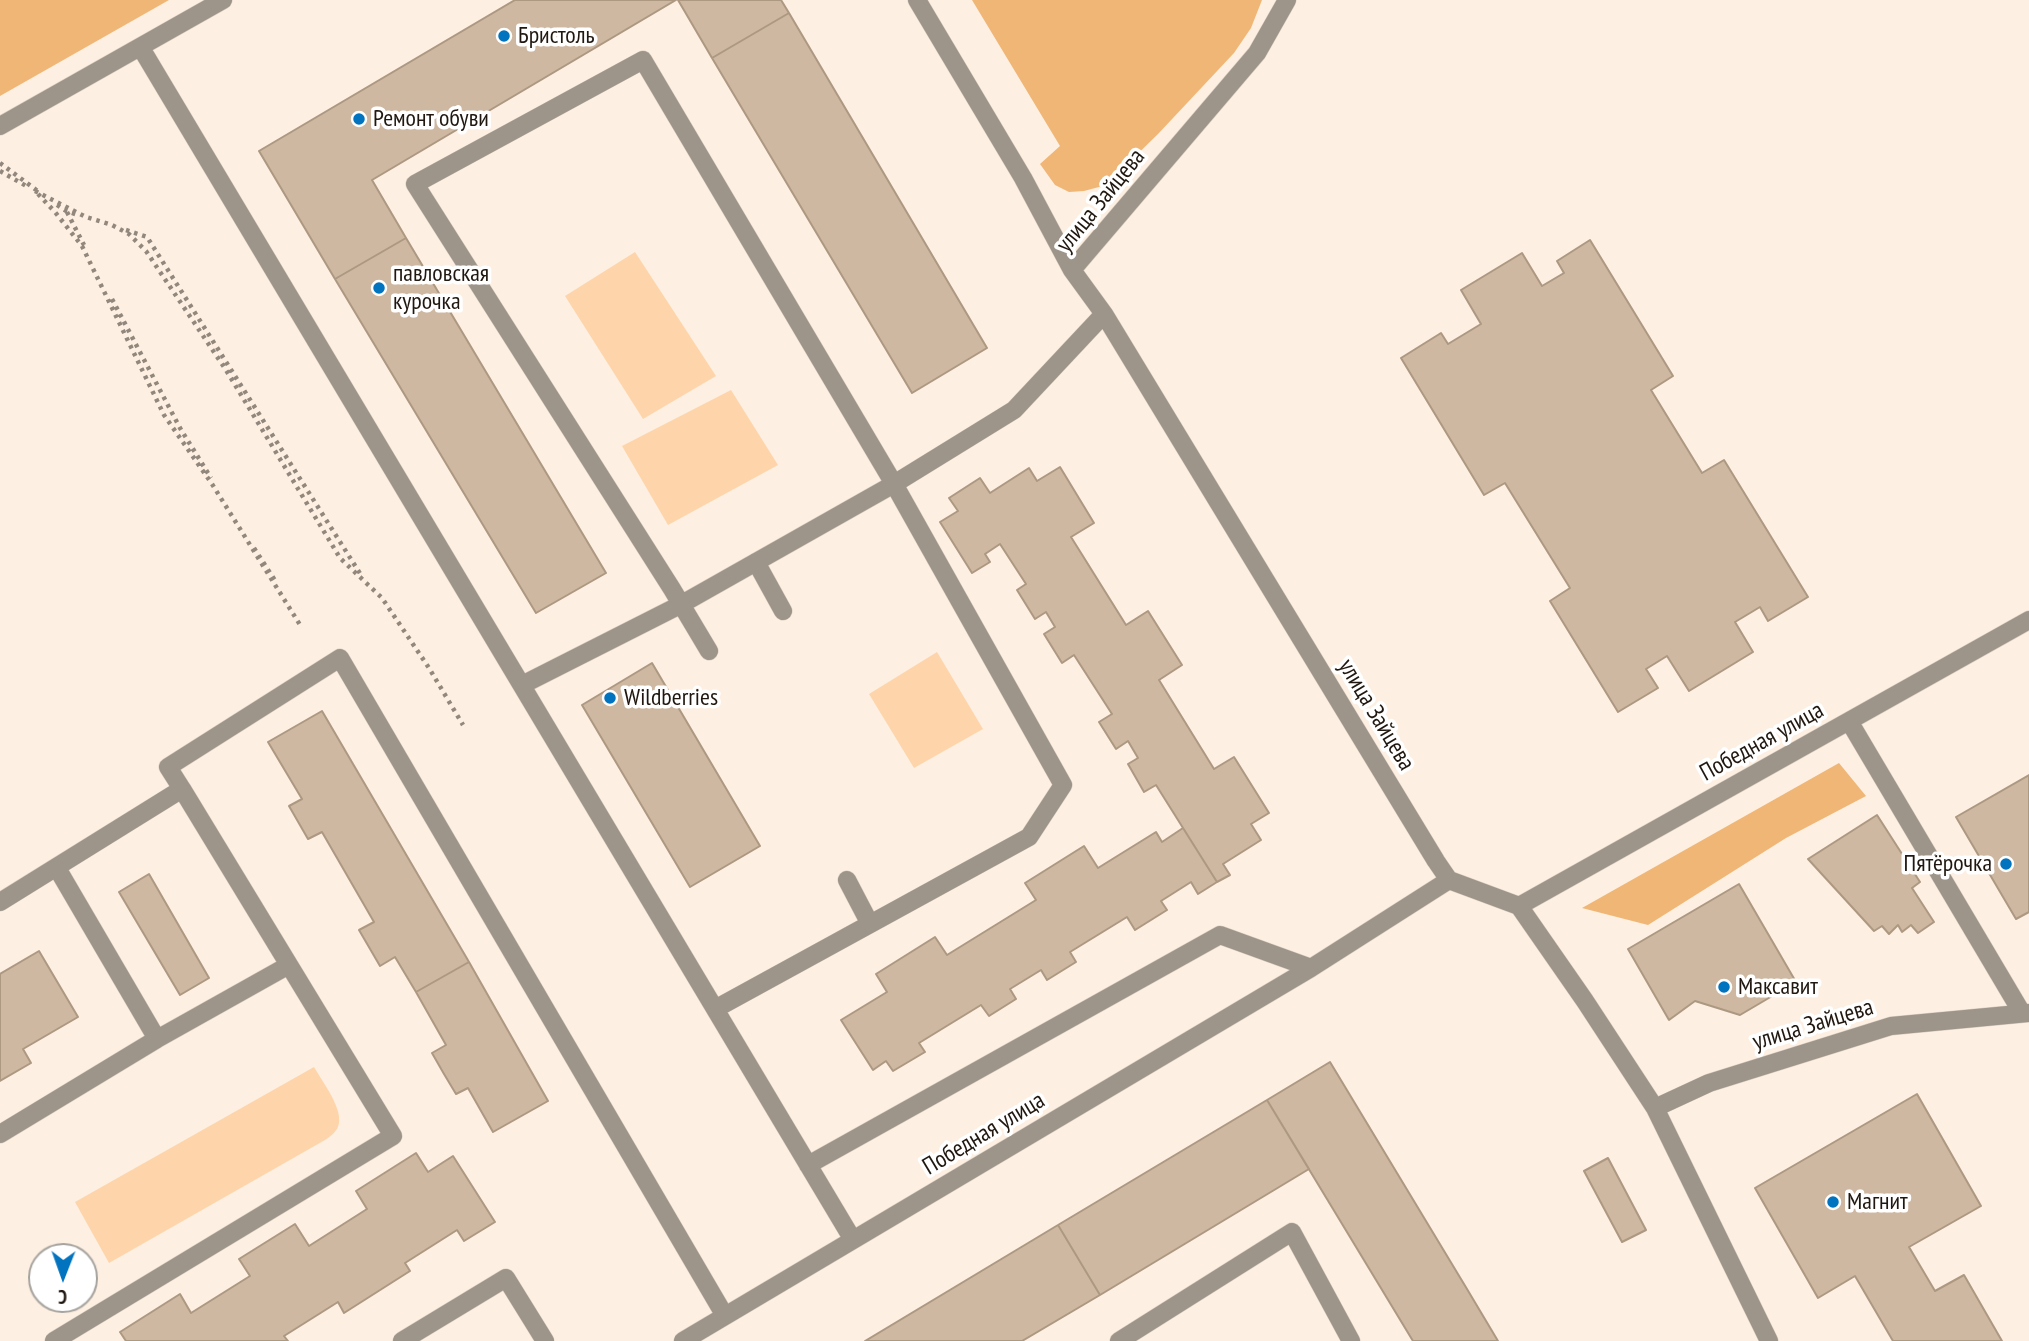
<!DOCTYPE html>
<meta charset="utf-8">
<style>
body{margin:0}
#map{position:relative;width:2029px;height:1341px;overflow:hidden;background:#fdefe1;font-family:"PT Sans Narrow",sans-serif}
canvas{display:block}
.north{position:absolute;left:28px;top:1243px;width:70px;height:70px;box-sizing:border-box;background:#fff;border:2px solid #a6a39f;border-radius:50%;rotate:181deg;font-size:19px;font-weight:700;line-height:28px;text-align:center;color:#201810}
.north::after{content:'';display:block;margin:auto;width:24px;height:32px;background:#0273be;clip-path:polygon(50% 0,100% 100%,50% 72%,0 100%)}
</style>
<div id="map">
<canvas width="2029" height="1341"></canvas>
<div class="north">С</div>
</div>
<script>
const ctx = document.querySelector('canvas').getContext('2d');
ctx.lineJoin = 'round';
function paint(path, color) {
  ctx.fillStyle = color;
  ctx.fill(path, 'evenodd');
}
function strokePath(path, color, width, dash) {
  ctx.strokeStyle = color;
  ctx.lineWidth = width;
  ctx.lineCap = dash ? 'butt' : 'round';
  ctx.setLineDash(dash || []);
  ctx.stroke(path);
}
function write(font, color, halo, rows, align = 'center') {
  ctx.font = font + ' "PT Sans Narrow",sans-serif';
  ctx.lineWidth = 7;
  ctx.setLineDash([]);
  ctx.textBaseline = 'middle';
  ctx.strokeStyle = halo;
  ctx.fillStyle = color;
  for (const [text, x, y, turn = 0] of rows) {
    ctx.save();
    ctx.translate(x, y);
    ctx.rotate((+turn || 0) * Math.PI / 180);
    ctx.textAlign = isNaN(turn) ? turn : align;
    if (halo) ctx.strokeText(text, 0, 0);
    ctx.fillText(text, 0, 0);
    ctx.restore();
  }
}
paint(new Path2D(`
 M635 252 716 376 643 419 565 296Z
 M731 390 778 465 668 525 622 446Z
 M937 652 983 729 914 768 869 694Z
 M314 1067C322 1081 342 1107 339 1123 338 1131 331 1136 325 1140L109 1263 75 1202Z`), '#fed5ab');
paint(new Path2D(`
 M0 0H169L0 96Z
 M972 0H1262L1251 28 1234 53 1158 134 1113 178 1099 187 1084 191 1069 192 1055 185 1040 164 1060 146Z
 M1839 763 1866 796 1786 838 1648 925 1582 908Z`), '#f0b676');
const building = new Path2D(`
 M515 0H676L372 180 406 238 335 279 259 151Z
 M678 0H781L789 13 712 58Z
 M789 13 987 348 912 393 712 58Z
 M406 238 606 573 536 613 335 279Z
 M1590 240 1673 376 1651 390 1702 473 1724 460 1808 597 1768 621 1760 607 1735 622 1753 652 1689 691 1667 656 1646 669 1658 688 1618 712 1550 601 1570 588 1505 483 1484 495 1401 358 1441 333 1448 344 1481 324 1461 290 1522 253 1542 286 1564 273 1557 261Z
 M1060 467 1094 523 1071 537 1126 625 1148 611 1182 665 1159 680 1214 769 1234 757 1269 813 1251 824 1261 840 1223 864 1230 875 1217 882 1156 785 1144 792 1128 764 1138 758 1128 741 1116 749 1099 722 1112 714 1074 655 1062 663 1044 634 1055 627 1046 612 1035 619 1017 590 1026 584 1000 544 985 554 990 562 972 573 940 522 958 511 949 498 980 478 990 493 1029 468 1037 481Z
 M652 663 760 846 690 887 582 705Z
 M322 711 469 962 416 992 395 957 380 966 359 930 374 922 322 832 308 839 289 806 302 799 268 742Z
 M2029 775V912L2016 919 1956 817Z
 M1877 815 1920 882 1912 888 1934 922 1918 933 1911 925 1902 932 1898 925 1889 934 1882 926 1874 931 1808 859Z
 M1183 828 1217 882 1198 894 1191 882 1161 901 1167 910 1135 930 1127 917 1070 952 1076 962 1047 980 1041 970 1010 989 1016 999 989 1016 981 1005 919 1043 925 1052 893 1071 886 1061 873 1070 841 1020 887 992 876 974 935 937 947 955 1036 900 1025 883 1084 846 1098 868 1156 832 1162 842Z
 M149 874 209 978 180 995 119 892Z
 M1739 884 1796 982 1740 1015 1695 1001 1669 1020 1628 949Z
 M39 951 78 1017 23 1049 31 1063 0 1081V974Z
 M469 962 548 1101 493 1132 468 1088 456 1094 444 1074 432 1053 446 1045 416 992Z
 M1330 1062 1467 1289 1498 1341H1413L1267 1100Z
 M1917 1094 1981 1206 1909 1247 1935 1291 1964 1275 2002 1341H1893L1855 1276 1818 1298 1755 1188Z
 M1267 1100 1309 1169 1100 1295 1058 1225Z
 M416 1153 428 1172 453 1156 495 1222 464 1241 457 1230 405 1263 410 1271 344 1313 338 1302 284 1336 288 1341H126L120 1332 180 1294 191 1313 250 1276 239 1259 295 1224 309 1246 367 1209 356 1191Z
 M1608 1158 1646 1230 1622 1242 1584 1171Z
 M1058 1225 1100 1295 1022 1341H865Z
 M64 1249 68 1257H49Z
 M42 1261V1281L34 1265Z`);
paint(building, '#ceb8a2');
strokePath(building, '#ad9882', 2);
const minor = new Path2D(`
 M917 0 1023 178 1072 270 1104 314 1436 861 1449 880 1519 906 1585 1001 1655 1108 1709 1083 1891 1026 2029 1013
 M141 48 853 1240
 M0 126 223 0
 M1072 270 1257 53 1287 0
 M756 562 783 611
 M709 651 672 589 415 184 643 60 894 484 1063 785 1029 837 715 1009
 M522 685 680 605 894 484 1014 410 1104 314
 M1849 721 2022 1013
 M57 868 157 1039
 M847 880 870 924
 M0 902 182 789 168 767 340 658 725 1316
 M1519 906 2029 620
 M1655 1108 1769 1341
 M0 1134 157 1039 289 965
 M808 1165 1220 935 1311 968
 M54 1341 393 1136 182 789
 M402 1341 506 1278 545 1341
 M683 1341 1311 968 1449 880
 M1119 1341 1292 1232 1351 1341`);
strokePath(minor, '#dacdc0', 19);
strokePath(new Path2D(`
 M0 163 39 192
 M0 171 28 187
 M35 191 86 217 112 225 129 234 146 251 226 370 340 558 382 598 429 668 463 725
 M38 194 55 212 82 246 164 415 212 484 302 628
 M57 205 66 211 78 215
 M67 212 84 245
 M126 230 147 237 361 575
 M112 299 180 428 211 478
 M254 548 276 582`), '#92877c', 4.5, [3.5, 5]);
strokePath(minor, '#9d948a', 18);
for (const [x, y, r, color] of [
 [504,36,7,"#0273be"],
 [359,119,7,"#0273be"],
 [379,288,7,"#0273be"],
 [610,698,7,"#0273be"],
 [2006,864,7,"#0273be"],
 [1724,987,7,"#0273be"],
 [1833,1202,7,"#0273be"]
]) {
  const dot = new Path2D();
  dot.arc(x, y, r, 0, 2 * Math.PI);
  ctx.fillStyle = color;
  ctx.fill(dot);
  strokePath(dot, '#fff', 2.5);
}
write('24px', '#201810', '#fff', [
 ["Бристоль",518,36],
 ["Ремонт обуви",373,119],
 ["павловская",393,274],
 ["курочка",393,302],
 ["Wildberries",624,698],
 ["Пятёрочка",1992,864,"right"],
 ["Максавит",1738,987],
 ["Магнит",1847,1202]
], 'left');
write('24px', '#201810', '#fff', [
 ["улица Зайцева",1101,201,-51],
 ["улица Зайцева",1376,715,59],
 ["Победная улица",1762,742,-29],
 ["улица Зайцева",1813,1025,-17],
 ["Победная улица",984,1134,-31]
]);
</script>
